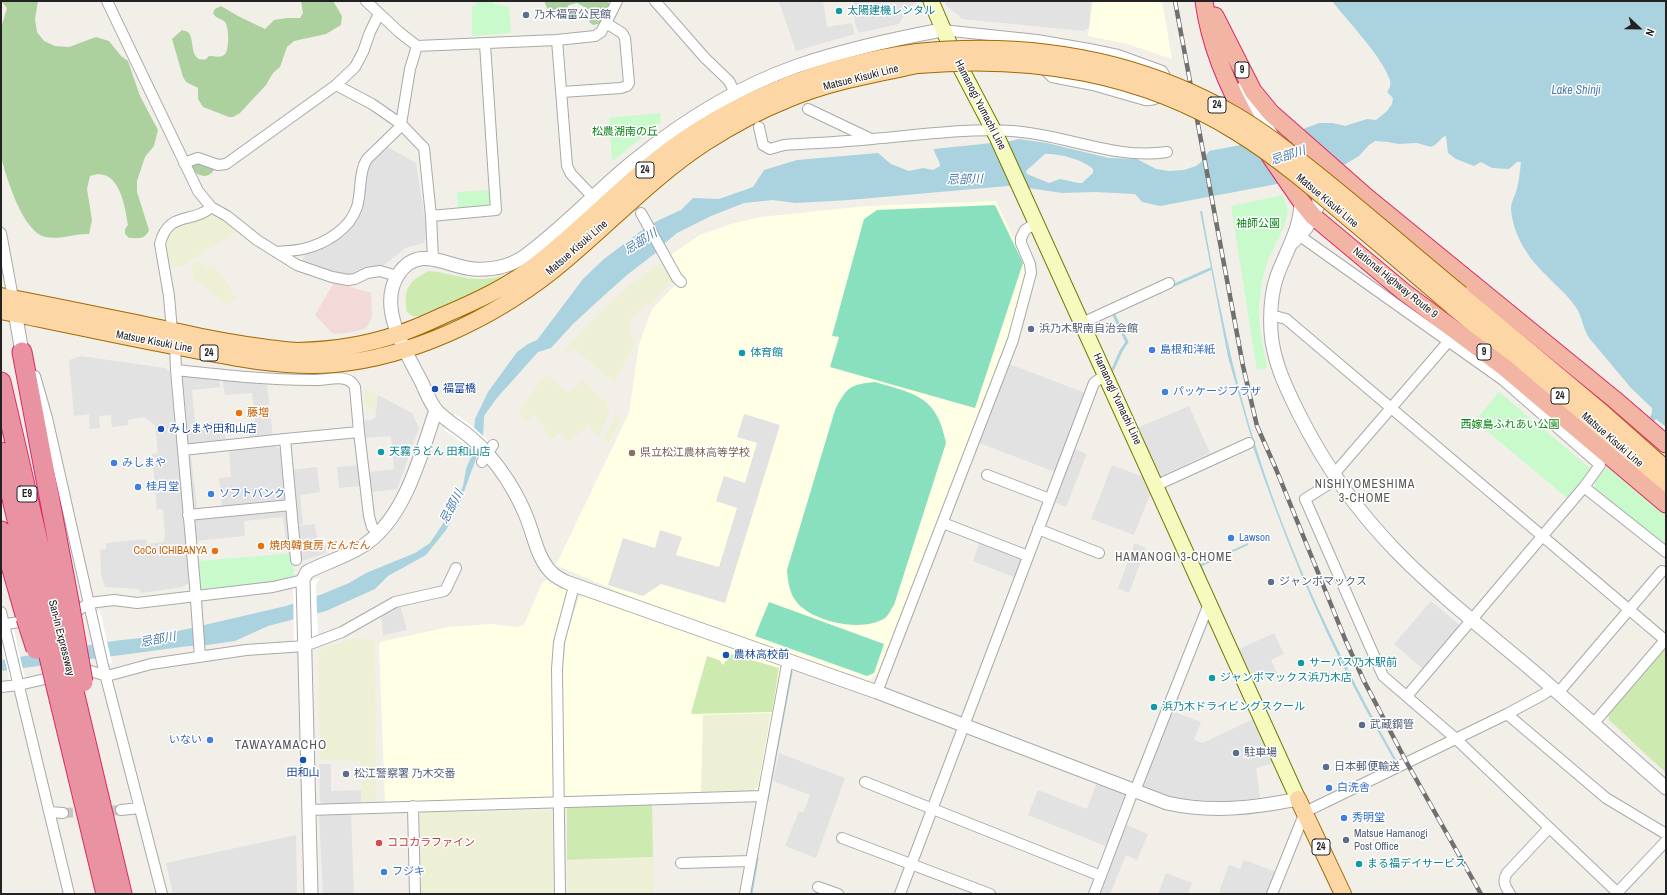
<!DOCTYPE html>
<meta charset="utf-8">
<style>
body{margin:0}
#map{position:relative;width:1667px;height:895px;overflow:hidden;background:#f2efe9;font-family:"Archivo Narrow",sans-serif}
canvas{display:block}
.frame{position:absolute;inset:0;border:2px solid #222;pointer-events:none}
.north{position:absolute;left:1619px;top:8px;width:40px;height:40px;-webkit-text-stroke:3px #fff;paint-order:stroke;rotate:112deg;font-size:11px;font-weight:700;line-height:16px;text-align:center;color:#222}
.north::after{content:'';display:block;margin:auto;width:14px;height:18px;background:#222;clip-path:polygon(50% 0,100% 100%,50% 72%,0 100%)}
</style>
<div id="map">
<canvas width="1667" height="895"></canvas>
<div class="frame"></div>
<div class="north">N</div>
</div>
<script>
const ctx = document.querySelector('canvas').getContext('2d');
ctx.lineJoin = 'round';
function paint(path, color) {
  ctx.fillStyle = color;
  ctx.fill(path, 'evenodd');
}
function strokePath(path, color, width, dash) {
  ctx.strokeStyle = color;
  ctx.lineWidth = width;
  ctx.lineCap = dash ? 'butt' : 'round';
  ctx.setLineDash(dash || []);
  ctx.stroke(path);
}
function write(font, color, halo, rows, align = 'center') {
  ctx.font = font + ' "Archivo Narrow","Noto Sans JP",sans-serif';
  ctx.lineWidth = 3;
  ctx.setLineDash([]);
  ctx.textBaseline = 'middle';
  ctx.strokeStyle = halo;
  ctx.fillStyle = color;
  for (const [text, x, y, turn = 0] of rows) {
    ctx.save();
    ctx.translate(x, y);
    ctx.rotate((+turn || 0) * Math.PI / 180);
    ctx.textAlign = isNaN(turn) ? turn : align;
    if (halo) ctx.strokeText(text, 0, 0);
    ctx.fillText(text, 0, 0);
    ctx.restore();
  }
}
paint(new Path2D(`
 M334 282 371 293 372 316 369 324 365 329 347 333 333 334 315 315Z`), '#f2dad9');
paint(new Path2D(`
 M1093 1H1162L1172 59 1127 44 1088 36Z
 M996 201 1026 264 1027 275 1008 336 878 675 868 680 698 622 638 600 558 566 556 565 629 413 639 344 652 309 677 283 669 256 700 235 731 224 760 217 867 206Z
 M549 580 568 591 552 662 556 798 385 802 379 645 380 642 449 627 492 624 516 627 524 625 541 585 544 581Z
 M583 596 781 665 761 780 756 793 566 799 563 796 561 722 563 707V670L566 637 579 597Z`), '#ffffe5');
paint(new Path2D(`
 M209 215 219 216 239 230 186 264 174 268 167 264 165 246 166 237 174 227Z
 M199 260 206 270 214 265 228 284 236 299 226 305 203 285 194 281 191 265Z
 M660 263 666 265 675 279 650 305 645 306 632 316 628 326 635 344 615 382H613L574 348 567 355 564 352 581 332 605 307 630 285Z
 M546 374 566 392H570L582 380 605 401 609 410V415L599 436 596 435 588 426 568 443 561 433 551 440 535 414 527 421 518 411Z
 M364 389 377 394 375 419 373 408H366Z
 M616 415 621 417 609 444 604 439Z
 M356 638 375 640 376 802H362L361 761 320 760 318 653 321 648Z
 M771 713 758 786 753 791 701 792 703 715Z
 M552 811 553 894H422L420 812Z
 M653 858 654 894H568L567 861Z`), '#eef0d5');
paint(new Path2D(`
 M429 271C441 272 450 275 462 277 478 281 496 279 511 273L486 289 431 315 418 316H412L407 312C403 290 408 281 429 271Z
 M1666 646V773L1609 720 1608 713Z
 M731 654 779 668 772 712 692 714 691 713 707 656 719 660 723 665Z
 M652 803 653 857 567 860V808L569 805Z`), '#cdebb0');
paint(new Path2D(`
 M1 1H38L35 19 37 32 44 41 55 46 69 47 96 37 109 41 121 56 128 61 140 96 158 130 154 146 145 157 137 181V192L149 230C145 240 138 238 129 238L125 234V229L128 225C125 206 119 165 90 176L87 189 92 220 89 234C75 233 60 240 46 237 23 233 6 177 1 156V28L7 8Z
 M301 1H333L342 16 341 25 326 34 294 41 287 47 280 67 273 73 266 85 240 113 233 117H229L203 107 198 99V88L186 82 183 77 172 39 182 30C185 31 189 31 190 35 194 42 190 63 206 59L209 56C213 56 221 58 224 55 230 51 229 27 225 22 221 18 216 19 213 13L215 9 221 6 238 16 265 29 274 20 287 18H300L303 13Z
 M544 1H607L611 6 603 23 593 25 589 22 590 10 577 3 569 5 561 15 547 8Z
 M196 161 213 167 214 170C209 178 201 177 194 172L192 164Z`), '#add19e');
paint(new Path2D(`
 M476 1H493L495 4 509 7 511 33 472 36V7L476 5Z
 M660 113 661 122 614 160 612 159 609 118Z
 M492 190 493 206 458 208 457 192Z
 M1283 195 1288 211 1284 226 1268 260 1262 281 1259 307 1260 330 1267 368 1257 370 1231 206Z
 M1499 392 1591 469 1567 498 1475 421Z
 M1611 463 1666 509V546L1593 489 1596 484 1593 483Z
 M293 553 294 579 204 590 200 589 199 561Z`), '#c8facc');
paint(new Path2D(`
 M995 205 1023 263 975 408 830 367 839 337 832 336 864 219 877 210Z
 M875 382C917 394 937 397 946 443L894 605C891 609 889 615 885 618 863 633 810 622 795 600 789 591 788 581 787 570L835 410C846 388 850 384 875 382Z
 M769 602 884 644 874 673 867 676 755 636Z`), '#88e0be');
paint(new Path2D(`
 M777 1H823L827 27 852 23 855 34 796 51 779 2Z
 M853 1H915V4L907 10 899 24 859 33 855 24Z
 M945 1H1091L1089 27 1084 31 962 19 946 5Z
 M384 145 416 163 427 231 424 243 405 248 383 266 374 267 347 277 301 263 306 253 345 233 365 169Z
 M81 356 165 368 170 372 188 558 189 583 182 587 141 593 139 589 105 587 101 574 100 550 106 549V543L146 539 147 544 163 542 165 537 163 509H157L152 454 158 453 155 425 144 417 128 420V425L112 427 111 415 99 416 100 428 90 429 89 414 74 416 69 360Z
 M1009 364 1088 394 1058 473 979 443Z
 M180 373 219 378 220 387 192 390 195 424 223 421 226 441 190 444 185 441Z
 M222 378 267 385 273 437 249 439V432L256 431 252 393 225 395Z
 M378 395 412 413 419 428 397 489 370 492 368 472 394 469 391 436 365 438 363 421 375 419Z
 M1189 406 1210 453 1161 476 1137 428Z
 M744 414 780 425 725 603 661 584 643 596 608 585 623 538 655 548 660 530 682 537 676 555 719 567 737 508 716 501 724 476 745 483 757 443 737 437Z
 M273 445 280 449 285 497 283 502 222 508 219 478 231 477 229 450Z
 M1075 449 1087 454 1066 507 1055 502Z
 M187 455 191 456 197 508 192 509Z
 M358 465 360 486 339 488 337 467Z
 M1112 465 1146 478 1152 490 1134 535 1091 519Z
 M317 467 320 492 300 495 303 524 296 525 290 470Z
 M289 510 292 540H286L283 517 244 521 245 536 196 541 194 519Z
 M315 524 318 545H326V553L299 562 296 526Z
 M980 541 1024 558 1016 578 973 561Z
 M1135 543 1146 548 1129 593 1118 588Z
 M1431 601 1461 626 1424 670 1394 644Z
 M400 605 407 630 383 635 381 616 395 606Z
 M1274 633 1284 654 1271 660 1277 674 1255 684 1239 649Z
 M1169 710 1201 722 1194 740 1202 743 1256 718 1277 762 1256 768 1260 798 1228 802 1172 798 1139 785Z
 M779 753 845 778 816 858 785 846 799 811 803 813 810 795 773 781Z
 M319 764H331V791L361 790V803L323 804 320 801Z
 M1097 782 1129 795 1108 847 1028 815 1038 790 1087 809Z
 M351 812 354 894H323L319 816 322 813Z
 M1126 825 1148 834 1137 860 1126 855 1110 894H1098Z
 M296 835 297 894H173L166 863Z
 M1244 860 1277 872 1269 894H1224L1219 892 1229 865 1240 869Z
 M1166 873 1192 883 1188 894H1158Z`), '#e2e2e2');
paint(new Path2D(`
 M1332 1H1666V427L1656 419 1653 422 1649 418 1652 413V408L1631 388 1590 339C1582 329 1583 316 1575 306 1567 294 1556 286 1546 275 1528 258 1513 235 1511 209 1511 203 1514 197 1516 192 1519 183 1520 171 1521 162H1517L1509 169 1492 168 1481 162 1474 166 1456 159 1448 153 1446 136 1443 137 1435 145 1431 147 1417 143 1398 144 1388 142 1375 141 1369 145 1359 156 1332 172 1277 184 1160 206 1142 202 1135 194 1095 192 1062 193 1028 188 1008 186 849 200 796 203 773 200 744 203 711 216 677 233 664 244 658 251 627 275 599 300 573 324 551 348 538 352 496 399 484 416 483 440 459 505 446 530 426 555 388 576 375 589 326 611 268 626 235 641 200 646H189L1 671V660L114 641 157 636 286 606 320 595 349 583 366 573 415 553 430 543 444 522 457 499 463 486 466 469 472 454 475 419 488 392 517 352 528 344 537 340 583 279 604 259 641 231 657 221 681 210 693 198 719 199 753 187 764 170 797 160 878 153 891 164 909 171 923 168 933 170 940 166C940 159 934 155 934 149L1011 141 1019 139 1047 143 1109 158 1137 159 1156 169 1169 171 1184 170 1196 166 1201 162 1209 151 1282 137 1319 123H1333L1345 126 1367 119 1376 120 1387 111 1392 104 1393 98 1387 92C1390 88 1391 85 1390 80 1381 55 1349 23 1332 1ZM1045 154C1059 153 1084 160 1093 169V173L1082 183H1078L1060 179 1049 183 1027 174 1026 171Z
 M1200 211H1202C1216 290 1231 368 1255 444 1289 555 1340 660 1397 761L1395 762C1382 739 1369 716 1357 693 1315 614 1282 531 1253 447L1168 486 1166 484 1253 444 1228 357Z
 M1248 543V545L1202 566 1204 571 1202 572 1199 565Z`), '#aad3df');
paint(new Path2D(`
 M455 414 472 426 489 441 478 457 456 438 444 430Z
 M320 578 316 585 318 636 294 642 293 587Z
 M100 611 112 663 98 666 87 614Z
 M13 626 25 678 10 681 1 645V628Z`), '#fff');
strokePath(new Path2D(`
 M1170 287 1210 269
 M1113 369 1121 351 1127 342 1113 313H1114
 M767 800 791 672
 M751 894 757 858`), '#aad3df', 3);
strokePath(new Path2D(`
 M63 813 121 810`), '#c8c6c1', 10, [10, 5]);
const minor = new Path2D(`
 M107 1 198 191 211 207 227 216 257 240 297 265 332 277 348 280 355 279 367 273 380 271 397 276
 M366 1 399 32 417 46 557 40
 M655 1 705 58 729 81 735 93
 M942 30 1037 40 1089 49 1118 55 1162 71C1172 85 1163 102 1145 100L1093 85 1052 77 1043 68 1037 40
 M336 85 372 104 401 124 424 148 431 216
 M562 92 621 88 627 86 629 83 625 38 622 33 606 23 617 1
 M808 109 871 139
 M759 127 763 145 770 149 784 145C814 143 843 142 872 139 919 135 965 128 1012 131 1064 134 1114 160 1167 152
 M184 163 198 158 218 165 226 164 336 85 355 67 363 52 370 32 379 14
 M593 197 571 174 567 166 557 40 595 36 601 32 606 23
 M641 213 677 278 681 282
 M1 233 13 298
 M1300 236 1503 380 1600 465 1584 487 1407 696
 M276 252C285 251 295 251 303 249 325 244 350 229 357 207 361 194 359 179 364 165L367 159 399 128 401 124 410 69 417 46
 M433 259 431 216 496 210 485 44
 M1271 315 1286 319 1665 640
 M1082 323 1169 283
 M172 331 169 296 160 244C168 210 194 224 211 207
 M175 346 176 370
 M35 376 47 418 103 666 162 894
 M285 439 359 432 369 516 372 527 379 533
 M183 450 285 439 296 560
 M482 462 493 445
 M1334 474 1448 342
 M987 475 1050 499
 M1337 479 1305 499 1383 676 1455 738 1619 894
 M1157 485 1249 443
 M1584 487 1666 552
 M188 515 291 505
 M943 523 1028 556
 M1038 529 1099 553
 M1 612 69 894
 M68 613 76 612 89 603 114 600 137 603 273 587 303 580
 M1 625 31 620
 M200 657 195 586 176 370C222 375 267 380 313 380 326 381 348 372 355 387L359 432
 M78 672 87 670 107 676 151 664 246 650 305 646 342 632 395 602 444 591 446 589 456 568
 M1 687 19 685 58 676
 M877 692 1013 340 1031 273 1030 264 1021 243V238L1025 230 1036 223
 M1558 693 1662 571
 M1507 714 1606 798 1666 834
 M1594 723 1666 639
 M865 782 1101 876
 M1135 791 1210 601
 M413 806 415 894
 M121 810 140 808
 M308 810 763 796
 M50 812 63 813
 M842 838 990 894
 M681 863 751 861
 M818 887 838 894
 M560 894 557 669 559 642 574 586
 M745 894 788 659
 M900 894 1094 383 1106 374
 M1094 894 1133 791
 M1272 894 1305 812 1507 714 1544 694 1552 688
 M1510 894C1505 886 1502 881 1507 873L1549 828
 M1616 894 1666 841`);
const tertiary = new Path2D(`
 M942 30C893 39 845 50 797 66 738 87 683 121 635 160 596 191 563 229 522 258 508 267 491 270 474 269 447 267 418 243 398 275 377 307 406 352 421 381 426 391 430 404 438 412 447 421 459 428 469 436 485 449 497 464 508 481 516 494 523 507 528 521 534 537 538 558 550 571 554 576 560 579 566 582L877 692 1167 803C1211 813 1254 808 1298 799
 M1244 87 1254 106 1274 139
 M1301 201C1301 229 1286 251 1277 276 1271 293 1270 314 1271 332 1273 361 1286 388 1299 414 1324 464 1357 511 1397 552 1439 595 1487 632 1533 671 1578 710 1622 749 1666 788
 M1293 242 1306 228 1313 216 1319 203 1318 188 1316 186
 M14 306 22 352
 M311 894 303 580 307 572C326 562 349 556 367 543 406 515 421 454 436 410`);
const secondary = new Path2D(`
 M931 1 956 59 997 137 1298 799`);
const primary = new Path2D(`
 M1461 294 1604 414 1666 469
 M1 296C61 307 120 320 179 332 209 339 238 344 268 348 278 349 289 351 298 351 331 350 367 345 398 334 414 329 429 322 444 315 477 301 509 286 537 264 586 226 628 179 679 143 750 94 831 64 917 52
 M1452 306 1595 426 1666 488
 M1 311C62 323 123 337 184 348 234 358 284 368 335 364 411 357 491 319 551 272 604 230 649 179 706 142 731 126 758 111 786 100 828 82 874 74 918 65
 M1298 799 1343 894`);
const trunk = new Path2D(`
 M1204 1C1210 47 1229 90 1252 129
 M1215 16 1253 91 1271 113 1363 194 1614 399 1666 444
 M1270 156 1301 201 1313 216 1404 292 1504 367 1666 504`);
const motorway = new Path2D(`
 M22 352 69 602
 M1 382 53 606
 M1 452 38 609
 M1 531 26 618
 M55 682 106 894
 M72 683 122 894`);
strokePath(minor, '#a9a9a9', 12);
strokePath(tertiary, '#a9a9a9', 15);
strokePath(secondary, '#707d05', 17);
strokePath(primary, '#a06b00', 18);
strokePath(trunk, '#dc2a67', 19);
strokePath(motorway, '#dc2a67', 21);
strokePath(minor, '#fff', 10);
strokePath(tertiary, '#fff', 13);
strokePath(secondary, '#f7fabf', 15);
strokePath(primary, '#fcd6a4', 16);
strokePath(trunk, '#f2b4a3', 17);
strokePath(motorway, '#e892a2', 19);
const rail = new Path2D(`
 M1175 1 1243 366 1257 426 1276 469 1345 639 1364 681 1407 763 1481 894`);
strokePath(rail, '#707070', 4.5);
strokePath(rail, '#fff', 3, [9]);
const primaryBridge = new Path2D(`
 M917 52C1029 41 1136 58 1235 115 1266 133 1294 156 1323 179 1369 216 1415 256 1461 294
 M918 65C1030 55 1142 73 1238 133 1277 157 1312 187 1347 217 1382 246 1417 276 1452 306`);
const motorwayBridge = new Path2D(`
 M69 602 83 682
 M53 606 70 676
 M38 609 55 682
 M26 618 36 649`);
strokePath(primaryBridge, '#a06b00', 18, []);
strokePath(motorwayBridge, '#dc2a67', 21, []);
strokePath(primaryBridge, '#fcd6a4', 16);
strokePath(motorwayBridge, '#e892a2', 19);
for (const [x, y, r, color] of [
 [839,11,4,"#0f9aa8"],
 [526,15,4,"#5c6f8a"],
 [1031,329,4,"#5c6f8a"],
 [1152,350,4,"#3f7fe0"],
 [742,353,4,"#0f9aa8"],
 [435,389,4,"#1a4fb4"],
 [1165,392,4,"#3f7fe0"],
 [239,413,4,"#e8710a"],
 [161,429,4,"#1a4fb4"],
 [381,452,4,"#0f9aa8"],
 [632,453,4,"#8d6e63"],
 [114,463,4,"#3f7fe0"],
 [138,487,4,"#3f7fe0"],
 [211,494,4,"#3f7fe0"],
 [1231,538,4,"#3f7fe0"],
 [261,546,4,"#e8710a"],
 [215,551,4,"#e8710a"],
 [1271,582,4,"#5c6f8a"],
 [726,655,4,"#1a4fb4"],
 [1301,663,4,"#0f9aa8"],
 [1212,678,4,"#0f9aa8"],
 [1154,707,4,"#0f9aa8"],
 [1362,725,4,"#5c6f8a"],
 [210,740,4,"#3f7fe0"],
 [1236,753,4,"#5c6f8a"],
 [303,760,4,"#1a4fb4"],
 [1326,767,4,"#5c6f8a"],
 [346,774,4,"#5c6f8a"],
 [1329,788,4,"#3f7fe0"],
 [1344,818,4,"#3f7fe0"],
 [1346,840,4,"#5c6f8a"],
 [379,843,4,"#e0444e"],
 [1359,864,4,"#0f9aa8"],
 [384,872,4,"#3f7fe0"]
]) {
  const dot = new Path2D();
  dot.arc(x, y, r, 0, 2 * Math.PI);
  ctx.fillStyle = color;
  ctx.fill(dot);
  strokePath(dot, '#fff', 1.5);
}
for (const [x, y, w] of [
 [1242,70,14],
 [1217,105,18],
 [645,170,18],
 [1484,352,14],
 [209,353,18],
 [1560,396,18],
 [27,494,20],
 [1321,847,18]
]) {
  const box = new Path2D();
  box.roundRect(x - w / 2, y - 8, w, 16, 3);
  ctx.fillStyle = '#fff';
  ctx.fill(box);
  strokePath(box, '#222', 1);
}
write('bold 10px', '#222', null, [
 ["9",1242,70],
 ["24",1217,105],
 ["24",645,170],
 ["9",1484,352],
 ["24",209,353],
 ["24",1560,396],
 ["E9",27,494],
 ["24",1321,847]
]);
write('11px', '#0d838f', '#fff', [
 ["太陽建機レンタル",847,11],
 ["体育館",750,353],
 ["天霧うどん 田和山店",389,452],
 ["サーパス乃木駅前",1309,663],
 ["ジャンボマックス浜乃木店",1220,678],
 ["浜乃木ドライビングスクール",1162,707],
 ["まる福デイサービス",1367,864]
], 'left');
write('11px', '#4e5e75', '#fff', [
 ["乃木福富公民館",534,15],
 ["浜乃木駅南自治会館",1039,329],
 ["ジャンボマックス",1279,582],
 ["武蔵鋼管",1370,725],
 ["駐車場",1244,753],
 ["日本郵便輸送",1334,767],
 ["松江警察署 乃木交番",354,774],
 ["Matsue Hamanogi",1354,834],
 ["Post Office",1354,847]
], 'left');
write('11px', '#222', '#fff', [
 ["Matsue Kisuki Line",861,78,-14],
 ["Hamanogi Yumachi Line",980,105,63],
 ["Matsue Kisuki Line",1327,201,40],
 ["Matsue Kisuki Line",577,248,-41],
 ["National Highway Route 9",1395,283,39],
 ["Matsue Kisuki Line",154,342,11],
 ["Hamanogi Yumachi Line",1117,399,65],
 ["Matsue Kisuki Line",1612,440,41],
 ["San-In Expressway",61,638,76]
]);
write('11px', '#0c8416', '#fff', [
 ["松農湖南の丘",625,132],
 ["袖師公園",1258,224],
 ["西嫁島ふれあい公園",1510,425]
]);
write('11px', '#366cbe', '#fff', [
 ["島根和洋紙",1160,350],
 ["パッケージプラザ",1173,392],
 ["みしまや",122,463],
 ["桂月堂",146,487],
 ["ソフトバンク",219,494],
 ["Lawson",1239,538],
 ["いない",202,740,"right"],
 ["白洗舎",1337,788],
 ["秀明堂",1352,818],
 ["フジキ",392,872]
], 'left');
write('11px', '#164399', '#fff', [
 ["福富橋",443,389],
 ["みしまや田和山店",169,429],
 ["農林高校前",734,655],
 ["田和山",303,773,"center"]
], 'left');
write('11px', '#c56008', '#fff', [
 ["藤増",247,413],
 ["焼肉韓食房 だんだん",269,546],
 ["CoCo ICHIBANYA",207,551,"right"]
], 'left');
write('11px', '#785e54', '#fff', [
 ["県立松江農林高等学校",640,453]
], 'left');
write('11px', '#be3a42', '#fff', [
 ["ココカラファイン",387,843]
], 'left');
write('italic 12px', '#4a7aab', '#fff', [
 ["Lake Shinji",1576,91],
 ["忌部川",1288,156,-18],
 ["忌部川",965,180,-2],
 ["忌部川",641,242,-32],
 ["忌部川",452,507,-62],
 ["忌部川",158,640,-11]
]);
ctx.letterSpacing = '1px';
write('12px', '#555', '#fff', [
 ["NISHIYOMESHIMA",1365,485],
 ["3-CHOME",1365,499],
 ["HAMANOGI 3-CHOME",1174,558]
]);
ctx.letterSpacing = '0px';
ctx.letterSpacing = '1px';
write('13px', '#555', '#fff', [
 ["TAWAYAMACHO",281,746]
]);
ctx.letterSpacing = '0px';
</script>
